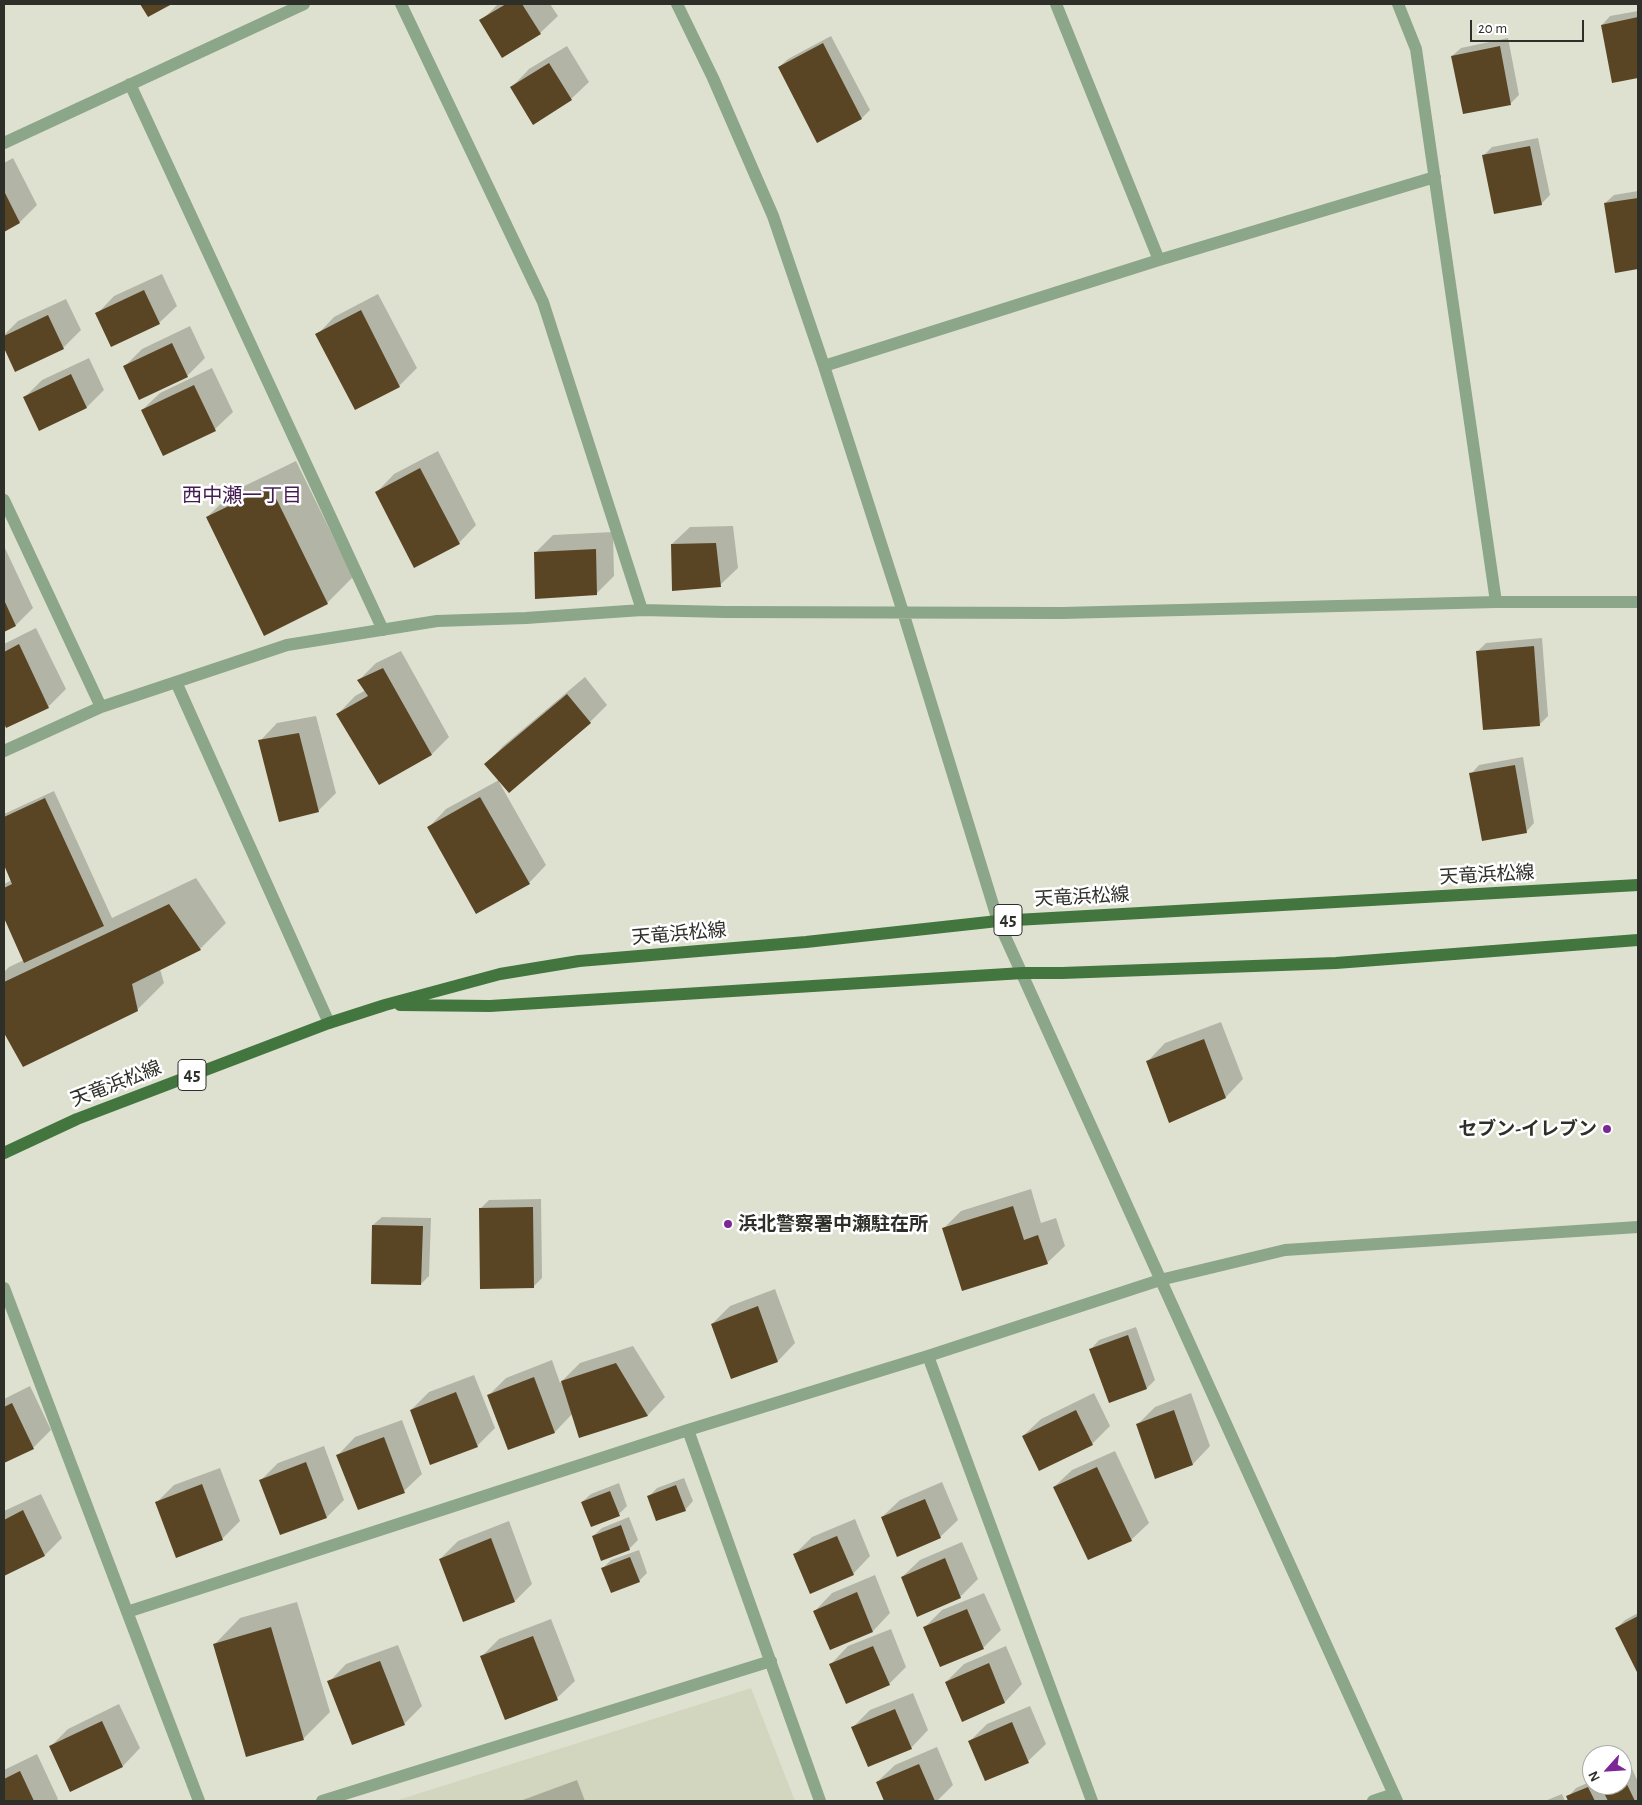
<!DOCTYPE html>
<meta charset="utf-8">
<style>
body{margin:0}
#map{position:relative;width:1642px;height:1805px;overflow:hidden;background:#dfe1d0;font-family:"Alegreya Sans",sans-serif}
canvas{display:block}
.frame{position:absolute;inset:0;border:5px solid #2e2f29;pointer-events:none}
.north{position:absolute;left:1582px;top:1745px;width:50px;height:50px;box-sizing:border-box;background:#fff;border:1px solid #abaca9;border-radius:50%;rotate:244deg;font-size:14px;font-weight:700;line-height:20px;text-align:center;color:#2e2f29}
.north::after{content:'';display:block;margin:auto;width:18px;height:22px;background:#7c2796;clip-path:polygon(50% 0,100% 100%,50% 72%,0 100%)}
.scale{position:absolute;left:1470px;top:20px;width:114px;height:22px;box-sizing:border-box;border:2px solid #2e2f29;border-top:0;padding-left:6px;font-size:15px;line-height:18px;white-space:nowrap;color:#2e2f29;-webkit-text-stroke:4px #fff;paint-order:stroke}
</style>
<div id="map">
<canvas width="1642" height="1805"></canvas>
<div class="frame"></div>
<div class="north">N</div>
<div class="scale">20 m</div>
</div>
<script>
const ctx = document.querySelector('canvas').getContext('2d');
ctx.lineJoin = 'round';
function paint(path, color) {
  ctx.fillStyle = color;
  ctx.fill(path, 'evenodd');
}
function strokePath(path, color, width, dash) {
  ctx.strokeStyle = color;
  ctx.lineWidth = width;
  ctx.lineCap = dash ? 'butt' : 'round';
  ctx.setLineDash(dash || []);
  ctx.stroke(path);
}
function write(font, color, halo, rows, align = 'center') {
  ctx.font = font + ' "Alegreya Sans","Noto Sans JP",sans-serif';
  ctx.lineWidth = 5;
  ctx.setLineDash([]);
  ctx.textBaseline = 'middle';
  ctx.strokeStyle = halo;
  ctx.fillStyle = color;
  for (const [text, x, y, turn = 0] of rows) {
    ctx.save();
    ctx.translate(x, y);
    ctx.rotate((+turn || 0) * Math.PI / 180);
    ctx.textAlign = isNaN(turn) ? turn : align;
    if (halo) ctx.strokeText(text, 0, 0);
    ctx.fillText(text, 0, 0);
    ctx.restore();
  }
}
paint(new Path2D(`
 M751 1688 795 1801H395Z`), '#d3d6be');
paint(new Path2D(`
 M498 4H550L558 16 540 33 481 21Z
 M1638 11V77L1613 82 1602 25 1610 16Z
 M831 36 870 110 862 118 779 67 788 59Z
 M1508 38 1519 95 1511 103 1464 113 1452 56 1461 48Z
 M567 46 589 82 571 99 512 87 529 69Z
 M1538 138 1550 195 1541 204 1483 156 1492 147Z
 M13 158 37 205 20 222 4 230V163Z
 M1638 191V268L1616 272 1605 203 1614 195Z
 M162 274 177 306 159 323 97 314 114 296Z
 M378 294 417 368 399 386 317 335 334 317Z
 M66 299 81 330 63 348 16 370 4 345V335L18 321Z
 M190 326 205 358 187 376 125 366 142 349Z
 M89 358 104 390 87 407 24 398 42 380Z
 M212 368 233 412 215 429 142 410 160 393Z
 M438 451 476 525 459 543 377 492 394 474Z
 M296 461 353 577 327 603 207 517 234 491Z
 M733 526 738 568 720 585 672 544 690 527Z
 M613 532 614 576 596 594 535 553 553 535Z
 M4 546 33 608 16 625 4 631Z
 M36 628 66 689 48 707 7 727 4 720V644Z
 M1542 638 1548 716 1539 725 1478 651 1486 643Z
 M401 651 449 737 432 754 379 784 338 714 355 696 366 690 359 680 376 663Z
 M585 677 607 705 590 722 499 782 546 865 529 883 429 827 446 809 499 780 486 764 503 746Z
 M316 716 336 793 318 811 260 741 277 723Z
 M1523 757 1534 823 1526 832 1471 774 1479 765Z
 M54 791 112 918 196 878 226 923 200 949 160 969 164 983 137 1010 23 1066 4 1031V972L9 967 24 960 4 915V884L12 880 4 862V814Z
 M1221 1022 1243 1079 1226 1097 1170 1121 1148 1061 1165 1043Z
 M1031 1189 1041 1223 1056 1218 1065 1246 1047 1263 943 1229 961 1211Z
 M541 1199 542 1278 533 1287 481 1208 489 1200Z
 M382 1217 431 1218 429 1276 421 1284 373 1225Z
 M775 1289 795 1343 778 1361 732 1378 712 1324 730 1306Z
 M1136 1327 1155 1380 1147 1388 1091 1349 1099 1340Z
 M633 1346 665 1397 648 1415 580 1436 573 1413 555 1432 509 1449 489 1395 506 1378 552 1360 560 1383 580 1363Z
 M474 1375 495 1428 477 1446 411 1410 429 1392Z
 M30 1386 51 1430 33 1448 4 1462V1399Z
 M1094 1393 1110 1426 1092 1444 1023 1436 1041 1419Z
 M1191 1393 1210 1446 1193 1464 1156 1477 1137 1425 1155 1407Z
 M402 1420 422 1474 404 1491 338 1455 355 1437Z
 M324 1446 344 1500 327 1517 260 1481 278 1463Z
 M1115 1451 1149 1523 1131 1540 1054 1487 1072 1470Z
 M220 1468 240 1521 222 1539 157 1502 174 1485Z
 M684 1478 693 1501 685 1510 648 1497 657 1488Z
 M942 1482 958 1520 940 1537 882 1517 900 1500Z
 M619 1483 627 1506 619 1514 582 1502 591 1494Z
 M41 1494 62 1538 45 1555 4 1575V1511Z
 M629 1517 638 1540 629 1549 593 1536 602 1528Z
 M855 1519 870 1556 853 1574 795 1554 812 1537Z
 M509 1521 532 1584 515 1601 463 1621 440 1559 458 1541Z
 M962 1542 978 1579 960 1597 902 1577 920 1560Z
 M639 1550 647 1573 639 1581 602 1569 611 1560Z
 M875 1575 890 1613 873 1631 830 1648 815 1611 832 1593Z
 M984 1593 1001 1630 983 1648 925 1627 942 1610Z
 M297 1602 330 1712 304 1738 247 1755 214 1645 240 1618Z
 M1638 1613V1671L1617 1628 1625 1620Z
 M551 1619 575 1681 557 1698 482 1656 499 1639Z
 M891 1629 906 1667 889 1684 831 1664 848 1646Z
 M398 1645 422 1706 404 1724 329 1682 346 1664Z
 M1006 1646 1022 1684 1005 1702 962 1720 946 1682 964 1664Z
 M913 1693 928 1730 911 1748 852 1728 870 1710Z
 M119 1704 140 1748 123 1766 71 1791 50 1747 68 1729Z
 M1030 1706 1046 1744 1028 1761 969 1742 987 1724Z
 M937 1747 953 1785 937 1801H885L877 1782 895 1765Z
 M37 1754 58 1799 56 1801H4V1770Z
 M1630 1764 1638 1782V1801H1570L1568 1797 1576 1788 1592 1781V1785H1622V1767Z
 M577 1780 585 1801H520Z
 M1562 1794 1565 1801H1545Z`), '#0003');
paint(new Path2D(`
 M140 4H172L148 17Z
 M506 4H522L541 34 502 58 479 20Z
 M1638 17V78L1612 83 1601 25Z
 M823 43 862 119 817 143 778 67Z
 M1500 46 1511 105 1463 114 1451 56Z
 M549 63 572 100 533 125 510 87Z
 M1530 146 1542 205 1494 214 1482 155Z
 M4 191 20 223 4 232Z
 M1638 198V269L1615 273 1604 203Z
 M144 290 160 324 111 347 95 313Z
 M361 310 400 387 355 410 315 334Z
 M48 315 64 349 15 372 4 348V336Z
 M172 343 188 377 139 400 123 366Z
 M71 374 87 408 39 431 23 397Z
 M194 385 216 431 163 456 141 410Z
 M420 468 460 544 414 568 375 492Z
 M270 486 328 604 264 636 206 517Z
 M716 543 721 587 672 591 671 544Z
 M596 549 597 595 535 599 534 552Z
 M4 600 16 626 4 632Z
 M19 644 49 708 6 728 4 723V652Z
 M1534 646 1540 726 1483 730 1476 651Z
 M383 668 432 755 379 785 336 714 368 696 357 680Z
 M567 694 591 723 509 793 484 764Z
 M299 733 319 812 279 822 258 740Z
 M1515 765 1527 833 1482 841 1469 773Z
 M480 797 530 884 476 914 427 827Z
 M45 798 104 926 24 963 4 918V888L12 884 4 865V817Z
 M169 904 201 950 132 984 138 1011 23 1067 4 1033V982Z
 M1204 1039 1226 1098 1169 1123 1146 1061Z
 M1013 1206 1024 1240 1038 1235 1048 1264 962 1291 942 1228Z
 M533 1207 534 1288 480 1289 479 1208Z
 M372 1225 423 1226 421 1285 371 1284Z
 M758 1306 778 1362 731 1379 711 1324Z
 M1128 1335 1147 1389 1109 1403 1089 1349Z
 M616 1363 648 1416 579 1438 561 1381Z
 M534 1377 555 1433 508 1450 487 1395Z
 M456 1392 478 1447 430 1465 410 1410Z
 M12 1403 34 1449 4 1463V1407Z
 M1076 1410 1093 1445 1039 1471 1022 1436Z
 M1174 1410 1193 1465 1155 1479 1136 1424Z
 M384 1437 405 1493 358 1510 336 1455Z
 M306 1462 327 1518 280 1535 259 1480Z
 M1097 1467 1132 1541 1088 1560 1053 1487Z
 M202 1484 223 1540 176 1558 155 1502Z
 M676 1485 686 1511 656 1521 647 1496Z
 M610 1491 620 1516 591 1527 581 1502Z
 M925 1499 941 1538 897 1557 881 1517Z
 M23 1510 45 1556 4 1576V1520Z
 M621 1525 630 1550 601 1561 592 1536Z
 M837 1536 854 1575 810 1594 793 1554Z
 M491 1538 515 1602 463 1622 439 1559Z
 M630 1557 640 1582 611 1593 601 1568Z
 M945 1558 961 1598 917 1617 901 1577Z
 M857 1592 873 1632 830 1650 813 1611Z
 M967 1609 984 1649 940 1667 923 1627Z
 M1638 1616V1674L1615 1628Z
 M271 1627 304 1740 246 1757 213 1644Z
 M533 1636 558 1700 505 1720 480 1656Z
 M873 1646 890 1685 846 1704 829 1664Z
 M380 1661 405 1725 352 1745 327 1681Z
 M989 1663 1005 1703 962 1722 945 1682Z
 M895 1709 912 1749 868 1767 851 1727Z
 M102 1721 123 1767 70 1792 49 1746Z
 M1012 1722 1029 1763 985 1781 968 1741Z
 M919 1764 935 1801H884L876 1782Z
 M20 1771 34 1801H4V1779Z
 M1622 1774 1635 1801H1608L1600 1785H1622Z
 M1588 1787 1595 1801H1568L1566 1796Z`), '#594523');
strokePath(new Path2D(`
 M401 4 543 302 642 610
 M677 4 713 78 773 216 824 366 903 612 998 921 1397 1801
 M1056 4 1159 260
 M1398 4 1416 49 1496 602
 M130 84 383 630
 M4 143 304 4
 M824 366 1159 260 1435 177
 M4 500 101 707
 M176 682 329 1023
 M4 751 101 707 287 645 437 621 526 618 642 610 725 612 1062 613 1496 602H1638
 M4 1288 199 1801
 M928 1356 1092 1801
 M688 1430 820 1801
 M127 1612 688 1430 928 1356 1160 1280 1285 1250 1638 1227
 M322 1801 771 1661
 M1373 1801 1394 1794`), '#8ba688', 12);
strokePath(new Path2D(`
 M400 1005 490 1006 1023 973H1062L1336 963 1638 940
 M4 1153 77 1119 329 1023 385 1005 500 974 579 961 806 942 998 921 1638 885`), '#43753f', 12);
for (const [x, y, r, color] of [
 [1607,1129,5,"#7c2796"],
 [728,1224,5,"#7c2796"]
]) {
  const dot = new Path2D();
  dot.arc(x, y, r, 0, 2 * Math.PI);
  ctx.fillStyle = color;
  ctx.fill(dot);
  strokePath(dot, '#fff', 2);
}
for (const [x, y, w] of [
 [1008,920,28],
 [192,1075,28]
]) {
  const box = new Path2D();
  box.roundRect(x - w / 2, y - 15.5, w, 31, 4);
  ctx.fillStyle = '#fff';
  ctx.fill(box);
  strokePath(box, '#2e2f29', 1);
}
write('bold 18px', '#2e2f29', null, [
 ["45",1008,920],
 ["45",192,1075]
]);
write('19px', '#2e2f29', '#fff', [
 ["天竜浜松線",1487,875,-3],
 ["天竜浜松線",1082,897,-3],
 ["天竜浜松線",679,934,-5],
 ["天竜浜松線",116,1084,-21]
]);
write('bold 19px', '#2e2f29', '#fff', [
 ["セブン-イレブン",1597,1129],
 ["浜北警察署中瀬駐在所",738,1224,"left"]
], 'right');
write('20px', '#441c51', '#fff', [
 ["西中瀬一丁目",242,496]
]);
</script>
